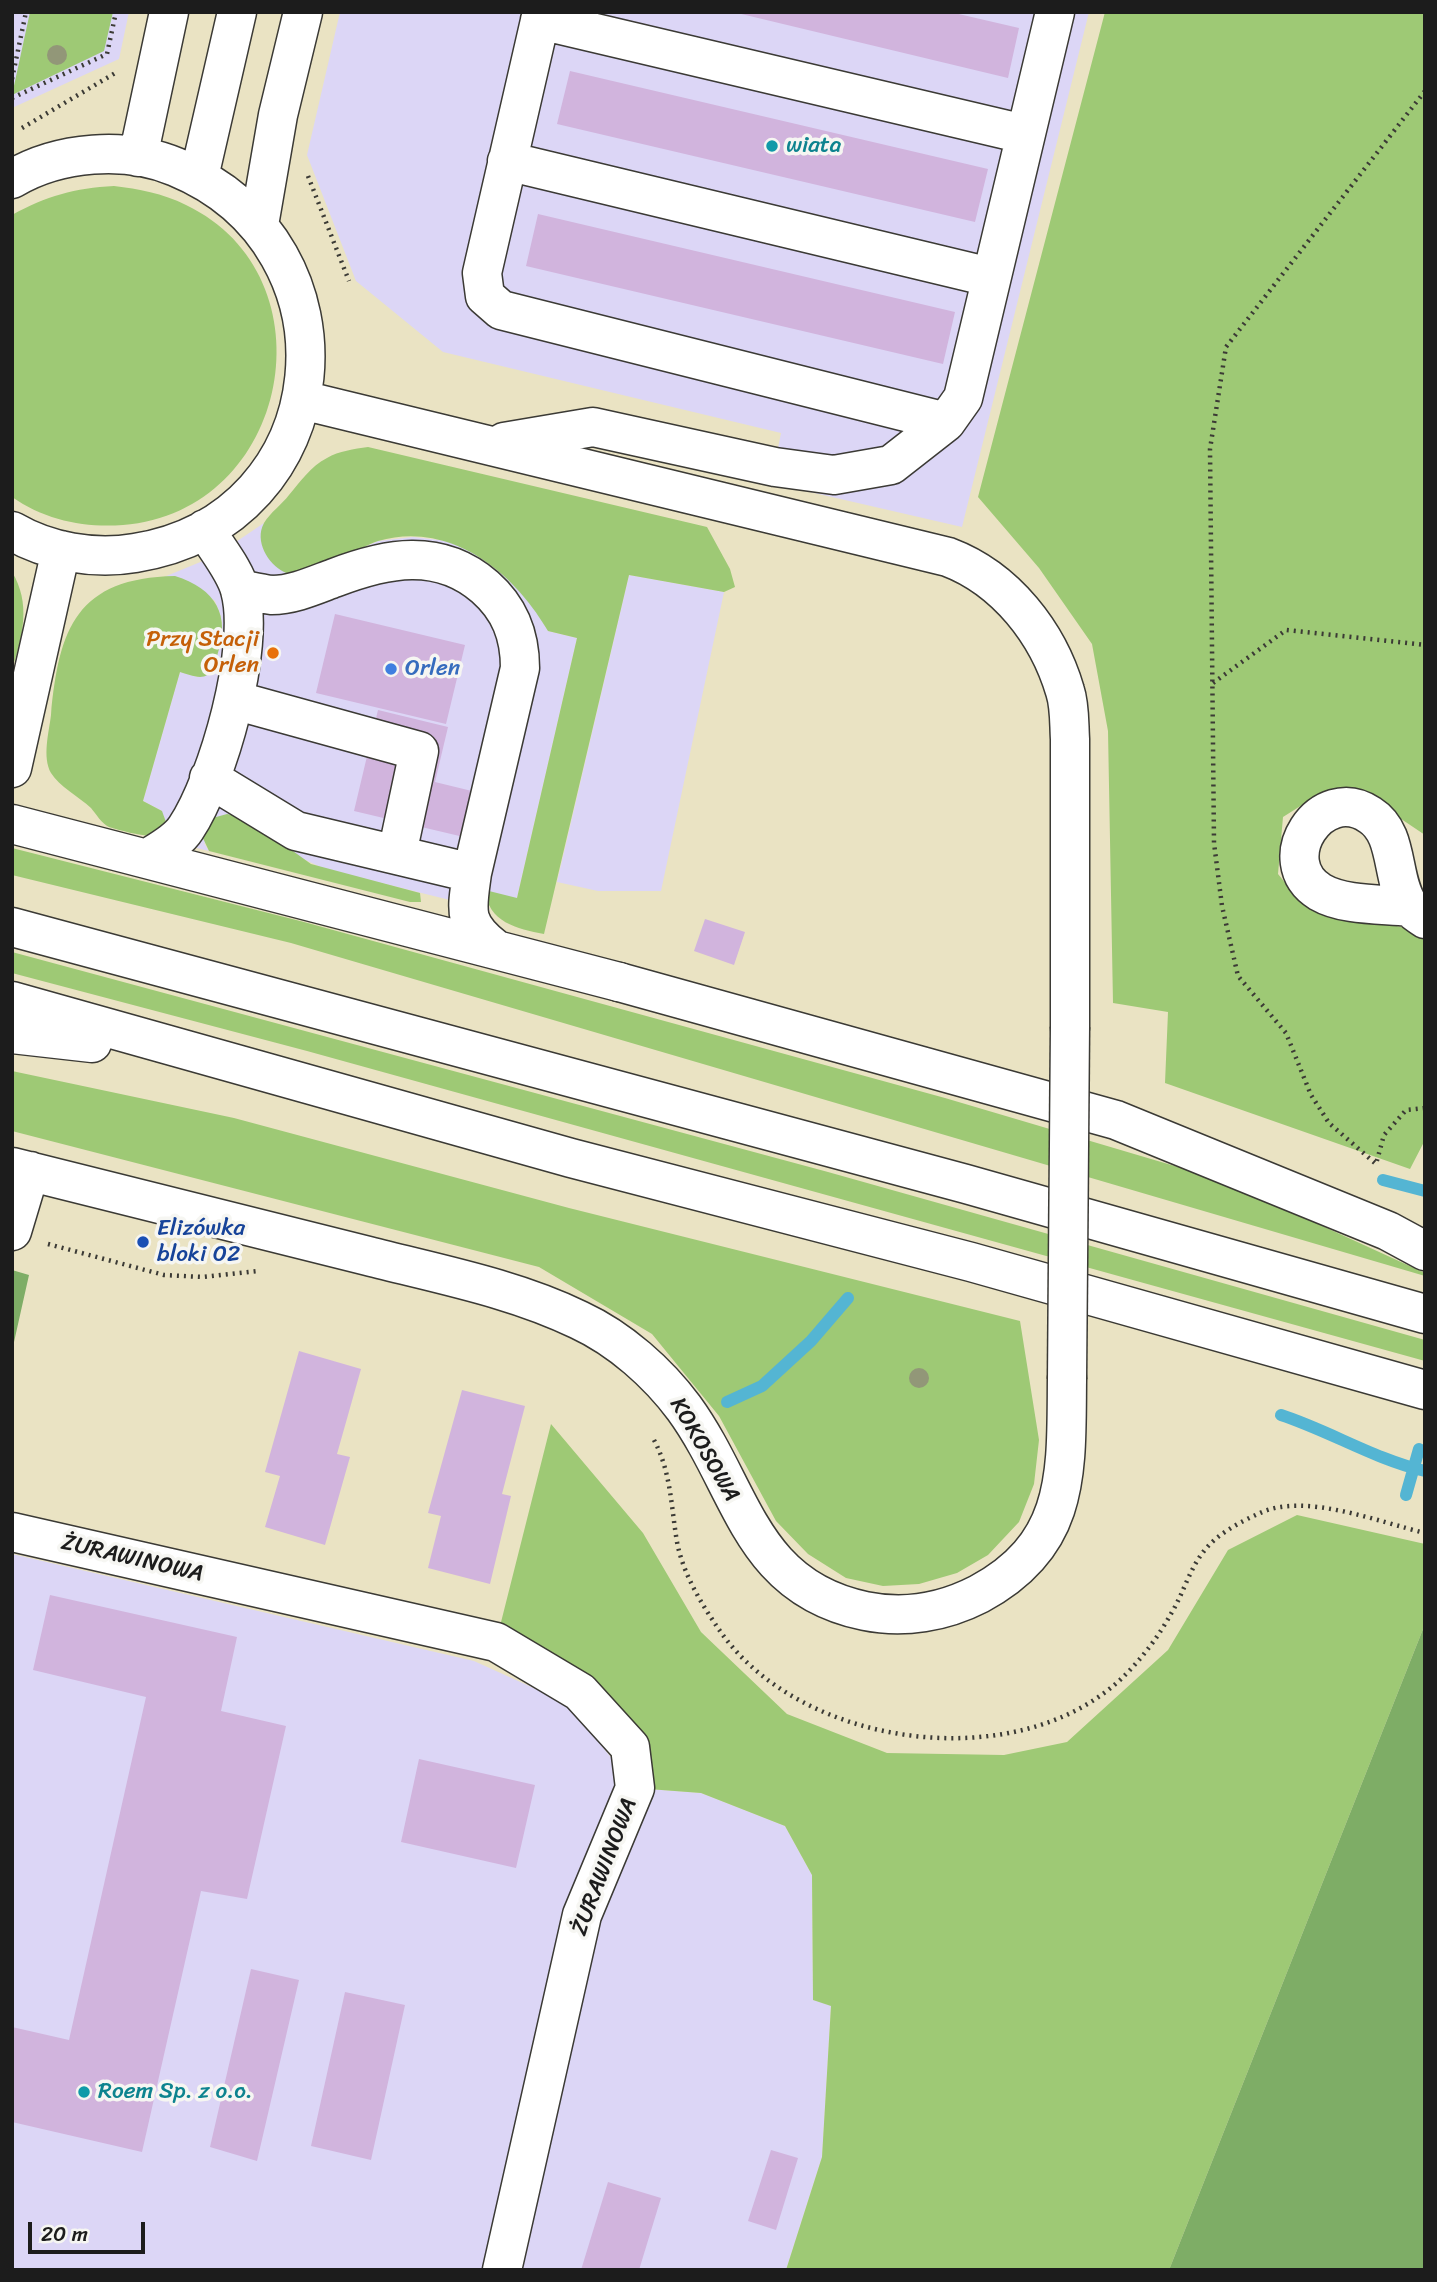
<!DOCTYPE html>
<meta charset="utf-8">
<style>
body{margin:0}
#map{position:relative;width:1437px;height:2282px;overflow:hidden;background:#eae3c3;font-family:Sriracha,sans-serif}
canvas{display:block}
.frame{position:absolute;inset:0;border:14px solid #1c1c1c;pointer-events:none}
.scale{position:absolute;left:28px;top:2222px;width:117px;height:32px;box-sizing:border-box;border:4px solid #1c1c1c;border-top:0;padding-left:9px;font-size:21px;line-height:24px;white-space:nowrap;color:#1c1c1c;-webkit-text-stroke:5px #f6f6f2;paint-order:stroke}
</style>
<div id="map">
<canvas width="1437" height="2282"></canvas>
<div class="frame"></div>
<div class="scale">20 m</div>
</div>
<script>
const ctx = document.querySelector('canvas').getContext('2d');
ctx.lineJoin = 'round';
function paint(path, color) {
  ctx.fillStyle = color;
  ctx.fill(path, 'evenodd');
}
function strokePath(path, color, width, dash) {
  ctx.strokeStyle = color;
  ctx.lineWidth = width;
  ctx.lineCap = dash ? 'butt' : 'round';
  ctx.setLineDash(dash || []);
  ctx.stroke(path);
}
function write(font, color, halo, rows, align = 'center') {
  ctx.font = font + ' Sriracha,sans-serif';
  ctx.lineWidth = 7;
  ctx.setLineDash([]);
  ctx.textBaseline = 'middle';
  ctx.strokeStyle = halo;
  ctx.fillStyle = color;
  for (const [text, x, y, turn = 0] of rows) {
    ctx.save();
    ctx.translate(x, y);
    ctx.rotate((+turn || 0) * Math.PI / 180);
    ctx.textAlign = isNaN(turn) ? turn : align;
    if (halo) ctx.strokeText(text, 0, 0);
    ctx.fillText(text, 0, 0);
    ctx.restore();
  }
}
paint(new Path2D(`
 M12 12H129L119 59 12 108Z
 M340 12H1089L962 527 771 483 781 433 443 352 356 281 307 155Z
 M264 523 261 539 356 551 378 541 413 537 448 541 474 553 509 579 537 611 548 631 577 638 517 898 486 903 490 910 325 869 299 857 204 843 209 851 144 835 151 836 162 811 143 801 180 672 198 677 212 670 223 636 221 617 215 601 175 576 164 577 215 556Z
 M629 575 724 592 661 891H598L557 882Z
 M12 1554 474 1661 569 1704 635 1788 701 1793 785 1826 812 1875 813 2000 831 2005 822 2157 786 2270H12Z`), '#dcd6f6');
paint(new Path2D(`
 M30 12H113L104 51 12 95Z
 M1105 12H1425V835L1361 792 1321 793 1283 817 1278 874 1296 896 1327 909 1425 933V1140L1410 1169 1165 1083 1168 1012 1113 1003 1108 731 1092 644 1039 568 978 497Z
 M114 186C139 189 162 193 186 205 335 276 291 512 123 525 84 528 45 520 12 497V215C46 196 75 188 114 186Z
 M368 447 707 527 730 569 735 587 724 592 629 575 544 934C517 929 488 922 485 890L517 898 577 638 548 631C514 572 450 520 378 541 352 549 311 586 284 572 268 564 254 541 264 523 270 513 282 504 289 495 301 481 310 467 327 458 339 451 354 449 368 447Z
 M12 572C31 603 23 636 12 669Z
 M175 576C216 589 231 615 217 656 215 662 213 672 207 675 200 680 188 674 180 672L143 801 162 811 166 822 151 836C138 835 122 831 109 827 102 824 96 814 91 808 79 797 59 786 51 773 42 757 49 732 51 715 59 628 77 578 175 576Z
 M227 814 247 818 311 864 420 893 421 902H410L209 851 201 834 209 819Z
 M12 848 304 922 945 1098 1222 1180 1425 1273V1276L291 943 12 875Z
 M12 952 828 1172 1425 1340V1361L307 1051 12 973Z
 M12 1071 234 1118 569 1208 1020 1321 1039 1440 1034 1484 1019 1522 988 1555 957 1573 919 1584 883 1586 846 1578 808 1554 776 1521 719 1416 652 1334 539 1267 12 1131Z
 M551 1424 643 1533 701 1632 787 1714 887 1753 1004 1755 1067 1742 1168 1650 1228 1550 1297 1515 1425 1544V1624L1169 2270H786L822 2157 831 2006 813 2000 812 1875 785 1826 701 1793 635 1788 630 1746 496 1642Z`), '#9ec975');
paint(new Path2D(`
 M12 1270 29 1275 12 1351Z
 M1425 1624V2270H1169Z`), '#7ead66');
strokePath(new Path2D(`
 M1383 1180 1425 1191
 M727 1402 762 1386 811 1341 848 1298
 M1281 1415C1330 1431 1374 1459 1425 1471
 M1406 1495 1419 1449`), '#54b5d3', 12);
paint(new Path2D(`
 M733 12H950L1019 28 1008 78Z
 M570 71 988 169 975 222 557 124Z
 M538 214 955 312 943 364 526 266Z
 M335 614 465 645 446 724 316 693Z
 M378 710 448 727 435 782 480 793 468 838 354 811Z
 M705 919 745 932 734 965 694 951Z
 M299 1351 361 1369 337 1454 350 1457 325 1545 265 1527 280 1476 265 1472Z
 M462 1390 525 1406 502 1494 511 1496 490 1584 428 1568 441 1516 428 1513Z
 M50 1595 237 1637 221 1711 286 1726 247 1899 201 1891 142 2152 12 2122V2027L69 2040 146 1697 33 1670Z
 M419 1759 535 1785 516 1868 401 1842Z
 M251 1969 299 1980 257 2161 210 2147Z
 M345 1992 405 2005 371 2160 311 2146Z
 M771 2150 798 2158 776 2230 748 2221Z
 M608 2182 661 2198 639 2270H581Z`), '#d1b4dd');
const minor = new Path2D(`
 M542 12 482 273 485 296 501 310 946 422 963 398 1055 12
 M540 20 1024 134
 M138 157 169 12
 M507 161 990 277
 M199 177 237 12
 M12 179C59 151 126 146 176 167 367 246 341 520 135 553 94 560 48 552 12 531
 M259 225 278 115 303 12
 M302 400 948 557C1006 579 1048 633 1065 691 1070 706 1069 724 1070 739V1027
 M504 442 593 427 775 467 834 475 891 465 946 422
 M240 589C250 591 262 594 272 595 293 595 315 585 334 578 386 558 439 547 485 587 510 609 520 635 520 668L472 873C467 910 462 923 494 948
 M234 700 419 751 397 854
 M12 768 61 550
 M209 778 296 831 472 873
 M12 824 619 982
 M148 858C161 850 178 841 186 828 218 780 256 647 240 590 235 570 216 548 205 529
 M1409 907C1382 904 1344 906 1320 892 1270 861 1321 782 1370 815 1400 834 1390 878 1409 906 1412 911 1420 915 1425 919
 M12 1167C131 1197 249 1226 368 1256 438 1274 513 1288 579 1320 620 1339 658 1373 684 1408 743 1489 749 1587 865 1611 904 1619 944 1612 979 1594 1072 1544 1066 1471 1067 1379
 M12 1231 30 1171
 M12 1532 496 1642 580 1692 630 1747 635 1788 582 1915 502 2270`);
const major = new Path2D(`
 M12 927 966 1184 1425 1314
 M619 982 1116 1120 1388 1231 1425 1251
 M12 1001 571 1158 971 1262 1425 1390
 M12 1034 92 1043`);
strokePath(minor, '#3b3a35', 41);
strokePath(major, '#3b3a35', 41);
strokePath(new Path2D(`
 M12 79 26 12
 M1425 91 1226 347 1210 449 1214 843 1222 906 1238 976 1286 1033 1311 1095 1329 1123 1376 1164 1384 1135 1406 1110 1425 1108
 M12 98 107 54 116 12
 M22 128 117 72
 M308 176 349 281
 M1213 683 1286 630 1425 645
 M48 1244 164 1275 203 1277 258 1271
 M654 1440C671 1472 671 1506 677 1542 683 1574 702 1605 720 1631 801 1748 1016 1777 1121 1679 1141 1660 1159 1636 1172 1612 1184 1592 1189 1570 1204 1551 1217 1534 1240 1522 1260 1513 1304 1492 1379 1522 1425 1533`), '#3b3a35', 4.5, [2, 5]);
strokePath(minor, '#fff', 38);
strokePath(major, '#fff', 38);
const minorBridge = new Path2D(`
 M1067 1379 1070 1027`);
strokePath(minorBridge, '#3b3a35', 41, []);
strokePath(minorBridge, '#fff', 38);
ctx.fillStyle = '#929778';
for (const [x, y] of [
 [57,55],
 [919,1378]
]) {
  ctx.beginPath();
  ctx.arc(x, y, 10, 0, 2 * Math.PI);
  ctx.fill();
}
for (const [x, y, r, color] of [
 [772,146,7,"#0f9aa8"],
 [273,653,7,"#e8710a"],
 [391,669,7,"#3f7fe0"],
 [143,1242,7,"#1a4fb4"],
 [84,2092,7,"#0f9aa8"]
]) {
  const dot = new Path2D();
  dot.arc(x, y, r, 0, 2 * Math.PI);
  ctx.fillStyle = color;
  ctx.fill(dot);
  strokePath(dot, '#f6f6f2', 2.5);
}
write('23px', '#0d838f', '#f6f6f2', [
 ["wiata",786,146],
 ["Roem Sp. z o.o.",98,2092]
], 'left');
write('23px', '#c56008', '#f6f6f2', [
 ["Przy Stacji",259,640],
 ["Orlen",259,666]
], 'right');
write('23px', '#366cbe', '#f6f6f2', [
 ["Orlen",405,669]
], 'left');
write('23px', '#164399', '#f6f6f2', [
 ["Elizówka",157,1229],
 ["bloki 02",157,1255]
], 'left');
write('23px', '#1c1c1c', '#f6f6f2', [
 ["KOKOSOWA",704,1450,60],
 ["ŻURAWINOWA",132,1559,13],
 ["ŻURAWINOWA",605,1867,-69]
]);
</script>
